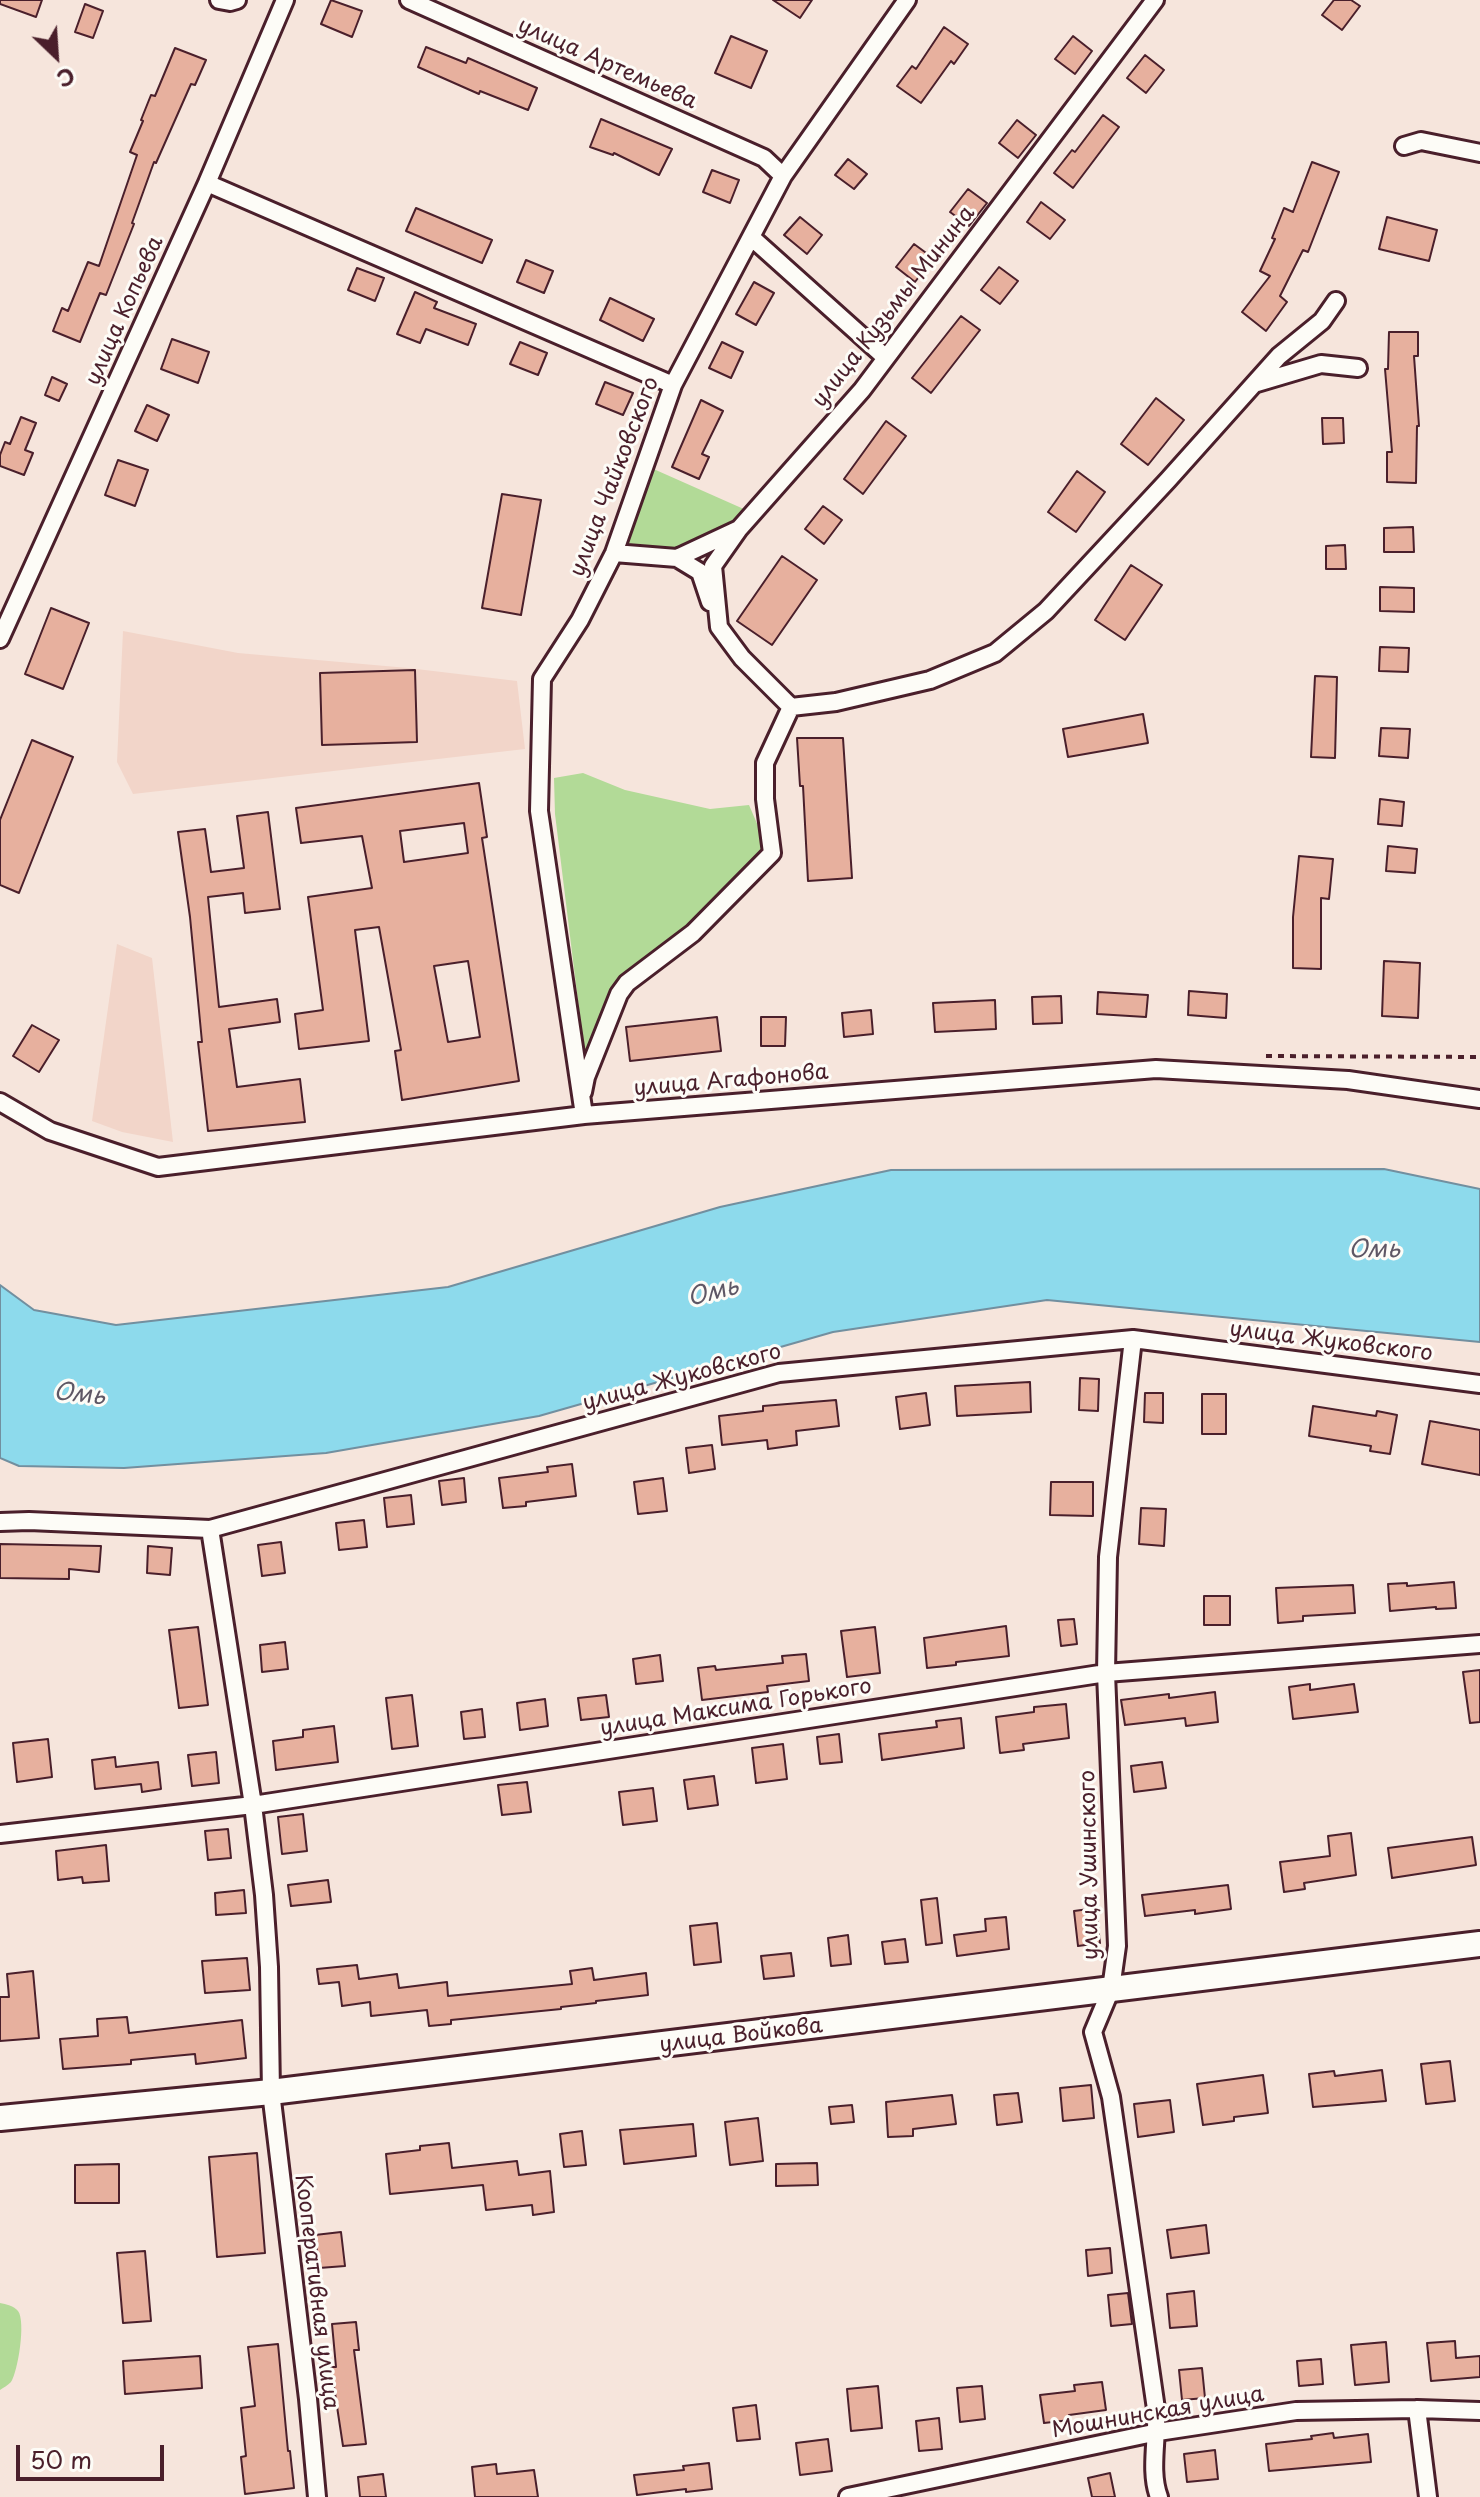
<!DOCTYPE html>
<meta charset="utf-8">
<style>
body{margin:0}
#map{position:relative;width:1480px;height:2497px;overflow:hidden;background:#f6e5dc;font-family:"Playpen Sans",sans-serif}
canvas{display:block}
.north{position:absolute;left:16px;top:16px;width:80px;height:80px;-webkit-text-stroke:6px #fdfcf7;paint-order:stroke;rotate:155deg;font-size:22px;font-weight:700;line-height:32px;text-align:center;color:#4a1f2b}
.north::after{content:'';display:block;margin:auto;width:28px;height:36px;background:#4a1f2b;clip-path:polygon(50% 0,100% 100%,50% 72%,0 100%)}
.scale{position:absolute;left:16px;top:2445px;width:148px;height:36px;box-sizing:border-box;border:4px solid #4a1f2b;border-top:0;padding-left:10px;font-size:24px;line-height:28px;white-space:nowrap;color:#4a1f2b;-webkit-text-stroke:6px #fdfcf7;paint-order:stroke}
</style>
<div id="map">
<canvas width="1480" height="2497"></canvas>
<div class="north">С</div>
<div class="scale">50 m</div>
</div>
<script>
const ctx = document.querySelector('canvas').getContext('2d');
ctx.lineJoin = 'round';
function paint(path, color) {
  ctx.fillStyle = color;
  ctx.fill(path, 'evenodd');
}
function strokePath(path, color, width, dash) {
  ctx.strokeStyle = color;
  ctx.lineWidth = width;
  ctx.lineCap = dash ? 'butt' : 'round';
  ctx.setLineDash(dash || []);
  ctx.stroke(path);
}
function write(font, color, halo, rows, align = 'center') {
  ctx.font = font + ' "Playpen Sans",sans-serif';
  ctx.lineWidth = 6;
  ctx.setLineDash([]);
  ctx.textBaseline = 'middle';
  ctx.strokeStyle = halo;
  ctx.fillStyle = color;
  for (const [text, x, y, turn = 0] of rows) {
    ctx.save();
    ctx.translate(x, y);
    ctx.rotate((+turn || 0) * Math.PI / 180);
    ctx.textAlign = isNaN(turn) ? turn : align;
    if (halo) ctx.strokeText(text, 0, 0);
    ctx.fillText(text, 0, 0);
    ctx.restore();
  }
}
paint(new Path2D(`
 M123 631 238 653 408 668 517 681 525 749 133 794 117 762Z
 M117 944 152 958 173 1142 122 1132 92 1121Z`), '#f2d5c9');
paint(new Path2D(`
 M649 467 746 510 735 526 677 555 617 550Z
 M583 773 625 790 710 809 749 805 768 849 684 934 620 983 586 1066 555 814 554 778Z
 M0 2303C6 2304 14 2306 18 2311 26 2321 18 2372 11 2382 8 2385 3 2388 0 2390Z`), '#b2da97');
const water = new Path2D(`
 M1384 1169 1480 1189V1342L1047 1300 833 1332 539 1416 326 1453 124 1468 19 1466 0 1458V1285L34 1310 116 1325 448 1287 720 1207 891 1170Z`);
paint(water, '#8ddaec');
strokePath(water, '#728f9f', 2);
const building = new Path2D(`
 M0 0H42L36 17 0 4Z
 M331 0 362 11 352 37 321 24Z
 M773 0H812L800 18Z
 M1334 0H1351L1360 6 1342 30 1322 15Z
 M85 4 103 11 93 38 75 32Z
 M944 27 968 44 954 64 951 61 921 103 897 86 912 66 916 69Z
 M731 36 767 51 751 88 715 73Z
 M1073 36 1092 51 1075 74 1055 59Z
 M426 47 466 63 468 58 537 88 528 110 480 91 479 94 418 67Z
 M175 48 206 60 195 85 191 84 156 163 154 162 132 223 134 224 106 295 100 293 80 342 53 331 62 308 68 311 88 262 99 266 137 155 130 152 143 121 141 120 151 95 155 96Z
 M1145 55 1164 70 1146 93 1127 78Z
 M1103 115 1119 127 1073 188 1054 173 1072 150 1075 152Z
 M601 119 672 149 659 175 614 153 613 155 590 147Z
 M1017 120 1036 135 1018 158 999 143Z
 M848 159 867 174 854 189 835 175Z
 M1312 162 1339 172 1308 252 1303 250 1280 296 1287 302 1266 331 1242 312 1270 276 1260 271 1275 239 1272 238 1284 208 1293 212Z
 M712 170 739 180 730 203 703 192Z
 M968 189 987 203 969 226 950 212Z
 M1041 202 1065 220 1050 239 1027 222Z
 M416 208 492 240 482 263 406 231Z
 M800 217 822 235 807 254 784 235Z
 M1387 217 1437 230 1429 261 1379 249Z
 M914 244 933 258 915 282 896 267Z
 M526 260 553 271 544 293 517 282Z
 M999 267 1018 281 1000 304 981 290Z
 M357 268 384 278 375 301 348 290Z
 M754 282 774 293 756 325 736 314Z
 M415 292 437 302 434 308 476 324 468 345 426 329 420 343 397 334Z
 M610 298 654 319 643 341 600 320Z
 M961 316 980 330 931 393 912 378Z
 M1389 332H1418V356H1414L1419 426H1417L1416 483 1387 482V452H1392L1385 369H1388Z
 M172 339 209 352 198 383 161 369Z
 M520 342 547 353 538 375 510 364Z
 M722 342 743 352 731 378 709 368Z
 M52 377 67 384 59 401 45 395Z
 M605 382 633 393 623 415 596 404Z
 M1156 398 1184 420 1148 465 1121 444Z
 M701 400 723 411 702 454 709 457 699 479 672 467Z
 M147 405 169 415 157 441 135 431Z
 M21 417 36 423 25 450 33 453 24 475 0 466V455L5 442 10 444Z
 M1322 418H1343L1344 443 1323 444Z
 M886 421 906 436 863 494 844 479Z
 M118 460 148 470 135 506 105 495Z
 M1077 471 1105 492 1076 532 1048 512Z
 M502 494 541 500 521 615 482 608Z
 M823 506 842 520 824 544 805 529Z
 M1413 527 1414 552H1384V528Z
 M1345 545 1346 569H1326V546Z
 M782 556 817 580 772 645 737 621Z
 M1131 565 1162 585 1125 640 1095 620Z
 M1380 587 1414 588V612L1380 611Z
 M51 608 89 623 63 689 25 674Z
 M1380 647 1409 648 1408 672 1379 671Z
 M415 670 417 742 322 745 320 673Z
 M1315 676 1337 677 1335 758 1311 757Z
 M1143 714 1148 743 1068 757 1063 729Z
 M1381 728 1410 729 1408 758 1379 756Z
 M797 738H843L852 878 808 881 803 786H800Z
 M32 740 73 757 19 893 0 885V820Z
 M479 783 487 837 482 838 519 1081 402 1100 395 1051 401 1050 379 927 355 930 369 1041 299 1049 295 1014 323 1010 308 897 372 888 362 836 301 843 296 808ZM464 823 468 853 404 862 400 831ZM468 961 480 1037 448 1042 434 966Z
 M1380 799 1404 802 1402 826 1378 824Z
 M268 812 280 909 245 913 243 893 208 897 219 1007 277 999 280 1022 229 1029 237 1087 300 1079 305 1122 208 1131 198 1042H202L190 917 178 832 205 829 211 872 244 868 237 816Z
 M1388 846 1417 849 1415 873 1386 871Z
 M1299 856 1333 859 1329 899 1321 898V969L1293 968V917Z
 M1384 961 1420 963 1418 1018 1382 1016Z
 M1189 991 1227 994 1226 1018 1188 1015Z
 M1098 992 1148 995 1146 1017 1097 1014Z
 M1061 996 1062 1023 1033 1024 1032 997Z
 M995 1000 996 1029 935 1032 933 1003Z
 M871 1010 873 1034 844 1037 842 1013Z
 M717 1017 721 1051 630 1061 626 1027Z
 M761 1017H786L785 1046H761Z
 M32 1025 59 1040 39 1072 13 1056Z
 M1080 1378 1099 1379 1098 1411 1079 1410Z
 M1030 1382 1031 1412 957 1416 955 1386Z
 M926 1393 930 1425 900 1429 896 1397Z
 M1145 1393H1163V1423L1144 1422Z
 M1202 1394H1226V1434H1202Z
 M836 1400 839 1426 796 1431 797 1445 768 1449 767 1440 722 1445 719 1416 763 1411V1406Z
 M1313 1406 1376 1416 1377 1411 1397 1415 1390 1454 1370 1451 1371 1446 1309 1436Z
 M1430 1421 1480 1430V1475L1422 1464Z
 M712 1445 715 1469 689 1473 686 1448Z
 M572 1464 576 1496 526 1502V1506L503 1508 499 1478 548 1472 547 1467Z
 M464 1478 466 1502 442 1505 439 1481Z
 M663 1478 667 1511 638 1514 634 1482Z
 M1051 1482H1093V1516L1050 1515Z
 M411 1495 414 1524 387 1527 384 1498Z
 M1141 1508 1166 1509 1164 1546 1139 1544Z
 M364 1520 367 1547 339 1550 336 1523Z
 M281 1542 285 1573 262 1576 258 1545Z
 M0 1544 101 1546 99 1572 69 1569V1579L0 1578Z
 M148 1546 172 1548 170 1575 147 1573Z
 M1454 1582 1456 1608 1436 1609V1607L1390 1611 1388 1584 1407 1583V1586Z
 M1353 1585 1355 1613 1303 1616V1621L1278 1623 1276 1588Z
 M1204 1596H1230V1625H1204Z
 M1074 1619 1077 1644 1061 1646 1058 1620Z
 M1006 1626 1009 1656 956 1662V1665L927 1668 924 1638Z
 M198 1627 208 1705 179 1708 169 1630Z
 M875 1627 880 1673 847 1677 841 1631Z
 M285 1642 288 1669 262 1672 260 1645Z
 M806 1654 809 1681 767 1686 768 1692 702 1700 698 1668 715 1666 716 1670 783 1663 782 1656Z
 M660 1655 663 1681 636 1684 633 1659Z
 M1480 1670V1722L1470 1723 1463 1672Z
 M1310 1684V1690L1354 1684 1358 1712 1293 1719 1289 1687Z
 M1215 1692 1218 1722 1186 1726 1185 1718 1125 1725 1121 1700 1169 1694V1698Z
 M412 1695 418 1746 392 1749 386 1698Z
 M606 1695 609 1717 581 1720 578 1698Z
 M545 1699 548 1726 520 1730 517 1703Z
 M1066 1704 1069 1738 1023 1744 1024 1750 1000 1753 996 1717 1034 1712V1707Z
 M482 1709 485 1737 464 1739 461 1712Z
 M961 1718 964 1748 882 1760 879 1734 937 1727 936 1721Z
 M334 1726 338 1762 276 1770 273 1741 303 1737V1730Z
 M839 1734 842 1762 820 1764 817 1737Z
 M48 1739 52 1777 17 1782 13 1743Z
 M783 1744 787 1779 756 1783 752 1748Z
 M216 1752 219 1783 192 1786 188 1755Z
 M115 1757 116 1767 158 1762 161 1789 142 1792 141 1784 95 1789 92 1760Z
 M1162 1762 1166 1788 1134 1792 1131 1766Z
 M714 1776 718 1805 688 1809 684 1780Z
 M527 1782 531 1812 502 1815 498 1785Z
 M653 1788 657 1821 623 1825 619 1792Z
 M303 1814 307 1851 282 1854 278 1817Z
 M228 1829 231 1858 208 1860 205 1831Z
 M1351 1833 1356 1875 1304 1883 1305 1889 1284 1892 1280 1862 1330 1856 1328 1836Z
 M1472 1837 1476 1865 1392 1878 1388 1848Z
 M106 1845 109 1881 83 1883 82 1877 58 1880 56 1851Z
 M328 1880 331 1902 291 1906 288 1885Z
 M1228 1885 1231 1909 1195 1914V1910L1145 1916 1142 1895Z
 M244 1890 246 1913 216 1915 215 1893Z
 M937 1898 942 1943 926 1945 921 1900Z
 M1096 1908 1100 1943 1078 1946 1074 1911Z
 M1006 1917 1009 1949 957 1956 954 1935 986 1931 985 1919Z
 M717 1923 721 1962 694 1965 690 1926Z
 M848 1935 851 1964 831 1966 828 1938Z
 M905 1939 908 1962 885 1964 882 1942Z
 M791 1953 794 1976 764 1979 761 1956Z
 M247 1958 250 1990 205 1993 202 1961Z
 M357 1965 359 1979 397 1974 399 1988 447 1982 448 1996 572 1984 570 1971 592 1968 594 1980 646 1973 648 1995 596 2001V2003L561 2007V2009L451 2020V2024L429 2026 427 2010 371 2016 370 2002 342 2006 339 1982 319 1984 317 1969Z
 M33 1971 39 2038 0 2041V1997H9L7 1974Z
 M127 2017 129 2033 242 2020 246 2058 196 2064 195 2054 131 2060V2064L63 2069 60 2039 98 2036 97 2019Z
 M1450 2061 1455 2101 1426 2104 1421 2064Z
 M1382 2070 1386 2101 1313 2107 1309 2074 1334 2071 1335 2076Z
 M1263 2075 1268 2113 1234 2117V2121L1203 2125 1197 2084Z
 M1091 2085 1094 2118 1063 2121 1060 2088Z
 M1018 2093 1022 2122 997 2125 994 2095Z
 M952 2095 956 2124 913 2129V2136L888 2137 886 2102Z
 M1170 2100 1174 2132 1138 2137 1134 2104Z
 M852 2105 854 2122 831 2124 829 2107Z
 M758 2118 763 2161 730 2165 725 2122Z
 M693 2124 696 2156 624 2164 620 2130Z
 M582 2131 586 2165 564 2167 560 2134Z
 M449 2143 452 2168 517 2161 519 2175 550 2171 554 2212 533 2215 532 2205 486 2210 483 2185 390 2194 386 2154 420 2150V2146Z
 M257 2153 265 2253 217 2257 209 2157Z
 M817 2163 818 2185 776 2186V2164Z
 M119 2164V2203H75V2165Z
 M1206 2225 1209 2253 1171 2258 1167 2230Z
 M341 2232 345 2266 319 2268 315 2235Z
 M1110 2248 1112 2273 1088 2276 1086 2250Z
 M145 2251 151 2321 123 2323 117 2253Z
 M1194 2291 1197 2326 1170 2328 1167 2294Z
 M1128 2293 1132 2324 1111 2326 1108 2295Z
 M356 2322 359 2350H354L366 2444 343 2446 331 2367H336L332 2324Z
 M1455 2341 1456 2358 1480 2356V2377L1431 2381 1427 2343Z
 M1386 2342 1389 2382 1355 2385 1351 2345Z
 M278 2344 288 2451H290L294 2488 245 2494 241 2457 246 2456 241 2408 255 2406 248 2347Z
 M200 2356 202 2388 125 2394 123 2361Z
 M1321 2359 1323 2384 1299 2386 1297 2361Z
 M1202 2368 1205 2398 1182 2400 1179 2370Z
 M1102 2382 1106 2410 1069 2415 1070 2420 1044 2423 1040 2395 1075 2391 1074 2385Z
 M878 2386 882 2428 851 2431 847 2389Z
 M982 2386 985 2419 960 2422 957 2388Z
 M756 2405 760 2439 737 2441 733 2408Z
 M939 2418 942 2449 919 2451 916 2421Z
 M1333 2433 1334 2438 1368 2434 1371 2462 1269 2471 1266 2444 1312 2439 1311 2436Z
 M828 2439 832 2471 800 2475 796 2443Z
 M1215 2450 1218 2479 1187 2482 1184 2454Z
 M709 2463 712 2489 686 2492V2489L637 2495 634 2475 684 2470 683 2466Z
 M496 2464 497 2474 534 2470 538 2497H475L472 2467Z
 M1110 2473 1115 2497H1092L1088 2478Z
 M383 2474 386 2497H360L358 2477Z`);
paint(building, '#e7b09e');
strokePath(building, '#4a1f2b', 2);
const street = new Path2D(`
 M219 0 230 2 237 0
 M409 0 764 158 783 176
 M1404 146 1421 141 1480 153
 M207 183 673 385
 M751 237 886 358
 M1257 383 1321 364 1358 368
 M739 529 713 566 719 627 742 658 791 707 836 702 930 680 995 653 1046 611 1168 480 1279 356 1322 321 1336 301
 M614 553 677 558 739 529 862 390 1155 0
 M677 558 700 572 710 602
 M0 639 207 183 285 0
 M583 1092 586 1077 619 994 627 983 693 933 772 853 765 799V763L791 707
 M0 1102 50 1131 158 1167 584 1115 1156 1069 1348 1080 1480 1099
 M584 1115 539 811 542 679 580 620 614 553 673 385 783 176 907 0
 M1133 1339 1108 1557 1106 1673 1117 1946 1111 1989 1093 2032 1111 2097 1156 2409C1158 2438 1149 2471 1159 2497
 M0 1522 29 1521 210 1529 779 1373 1133 1339 1480 1384
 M210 1529 253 1805 264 1895 269 1967 271 2092 308 2399 317 2497
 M0 1834 253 1805 1106 1673 1480 1644
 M1417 2409 1428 2497
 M848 2497 1158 2432 1296 2411 1417 2409 1480 2411`);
const secondary = new Path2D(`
 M0 2118 271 2092 1480 1944`);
strokePath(street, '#4a1f2b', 22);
strokePath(secondary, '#4a1f2b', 30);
strokePath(new Path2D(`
 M1266 1056 1480 1057`), '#4a1f2b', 4, [6, 6]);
strokePath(street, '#fdfcf7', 16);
strokePath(secondary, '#fdfcf7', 24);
write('22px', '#4a1f2b', '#fdfcf7', [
 ["улица Артемьева",607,64,24],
 ["улица Кузьмы Минина",894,307,-52],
 ["улица Копьева",125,311,-66],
 ["улица Чайковского",615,477,-69],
 ["улица Агафонова",731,1081,-5],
 ["улица Жуковского",1331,1342,7],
 ["улица Жуковского",682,1378,-15],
 ["улица Максима Горького",736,1708,-9],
 ["улица Ушинского",1090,1865,-91],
 ["улица Войкова",741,2036,-7],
 ["Кооперативная улица",316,2292,83],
 ["Мошнинская улица",1158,2413,-10]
]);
write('italic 24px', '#5e5765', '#fdfcf7', [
 ["Омь",1374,1250],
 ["Омь",713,1293,-14],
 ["Омь",79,1395,6]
]);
</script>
